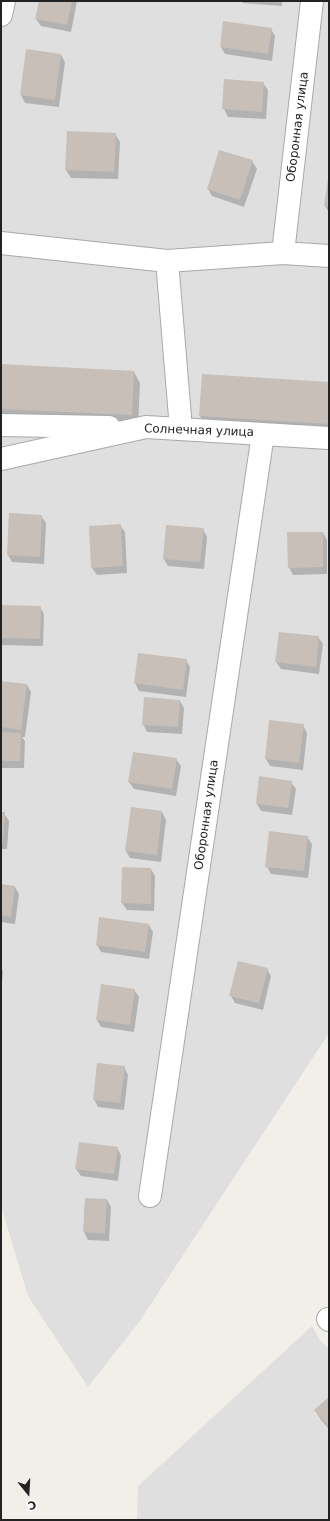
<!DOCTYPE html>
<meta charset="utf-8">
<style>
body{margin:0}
#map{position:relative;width:330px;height:1521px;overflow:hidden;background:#f2efe9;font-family:"DejaVu Sans",sans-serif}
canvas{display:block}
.frame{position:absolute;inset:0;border:2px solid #222;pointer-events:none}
.north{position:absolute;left:8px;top:1473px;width:40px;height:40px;-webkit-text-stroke:3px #fff;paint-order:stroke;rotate:162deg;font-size:11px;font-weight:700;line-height:16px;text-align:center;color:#222}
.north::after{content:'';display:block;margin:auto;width:14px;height:18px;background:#222;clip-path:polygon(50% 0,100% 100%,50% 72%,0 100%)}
</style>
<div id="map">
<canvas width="330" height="1521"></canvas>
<div class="frame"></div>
<div class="north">С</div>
</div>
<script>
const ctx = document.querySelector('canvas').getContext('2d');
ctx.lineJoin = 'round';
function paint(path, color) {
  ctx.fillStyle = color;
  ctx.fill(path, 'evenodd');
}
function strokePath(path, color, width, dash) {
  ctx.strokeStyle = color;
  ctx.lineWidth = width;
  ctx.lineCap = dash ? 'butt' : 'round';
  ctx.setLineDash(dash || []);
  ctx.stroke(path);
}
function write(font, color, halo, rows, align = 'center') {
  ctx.font = font + ' "DejaVu Sans",sans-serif';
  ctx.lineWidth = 3.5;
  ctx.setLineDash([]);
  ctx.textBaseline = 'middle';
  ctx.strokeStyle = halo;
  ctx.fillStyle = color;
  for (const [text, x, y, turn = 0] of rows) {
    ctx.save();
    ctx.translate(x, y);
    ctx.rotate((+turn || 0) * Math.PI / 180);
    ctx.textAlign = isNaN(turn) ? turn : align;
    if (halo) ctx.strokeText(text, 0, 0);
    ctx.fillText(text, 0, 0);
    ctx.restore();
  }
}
paint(new Path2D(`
 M1 1H329V1033L139 1322 88 1387 28 1296 1 1206Z
 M312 1326 320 1340 329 1349V1520H137L138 1486Z`), '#e0dfdf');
paint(new Path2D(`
 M40 1H77L71 32 41 26 36 19Z
 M242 1H282V6L243 3Z
 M271 29 275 36 272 61 225 54 221 47Z
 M61 55 65 62 59 107 25 103 21 95Z
 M225 80 263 83 268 90 266 119 228 117 224 109Z
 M68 132 115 134 120 142 118 179 71 178 66 170Z
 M252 161 257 169 244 207 212 196 208 189Z
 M329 179V213L325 206Z
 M1 365 134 372 140 383 138 426 1 420Z
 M329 383V435L206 427 200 416Z
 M41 516 46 523 44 564 12 562 8 555Z
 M120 525 125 532 127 573 97 575 92 568 90 527Z
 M203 529 207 537 204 569 168 566 164 559Z
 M323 533 327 540V574L293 575 289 567Z
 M1 606 40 607 44 614 43 646 1 645Z
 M318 637 323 644 319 674 281 669 276 662Z
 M186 660 190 667 186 697 139 691 135 683Z
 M1 682 27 685 31 692 25 737H22L25 741 24 768H1Z
 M180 701 184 708 182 734 147 732 143 724Z
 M303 725 307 733 303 770 270 766 266 759Z
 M176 759 181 766 176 796 134 789 129 782Z
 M291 782 296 789 292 815 261 811 257 804Z
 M162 812 166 820 161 862 130 858 126 851Z
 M1 813H4L9 821 7 849H1Z
 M307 837 312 844 308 878 271 874 267 867Z
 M151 869 155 876 154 911 127 910 122 903Z
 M1 885 15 887 19 894 15 924 1 922Z
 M149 925 153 932 149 959 101 952 97 945Z
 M1 967 3 971 1 996Z
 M267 969 271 976 263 1010 235 1003 231 996Z
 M134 990 139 997 134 1032 101 1027 97 1020Z
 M124 1067 128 1075 124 1110 98 1107 94 1099Z
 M117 1148 121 1155 118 1181 81 1176 76 1169Z
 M85 1199 107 1200 111 1207 109 1241 88 1240 84 1232Z
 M329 1398V1429L321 1420 315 1410Z`), '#0003');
paint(new Path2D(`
 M39 1H72L67 25 35 19Z
 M223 21 272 28 268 54 220 47Z
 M26 49 61 54 55 100 20 95Z
 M224 79 264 82 262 112 222 109Z
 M67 131 116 133 114 172 65 170Z
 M219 150 253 160 240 200 207 189Z
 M328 179H329V207L324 206Z
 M1 364 134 371 132 415 1 409Z
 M202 374 329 382V424L199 416Z
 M9 513 42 515 40 557 7 555Z
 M121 524 123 566 91 568 89 526Z
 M166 525 204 528 200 562 163 559Z
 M287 532H323V567L288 568Z
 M1 605 41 606 40 639 1 638Z
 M279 632 319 636 316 667 275 662Z
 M138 653 187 659 183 690 134 683Z
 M1 681 27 684 21 730 1 727Z
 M144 697 180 700 178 727 142 725Z
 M269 720 304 724 299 763 265 759Z
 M1 732 21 733 20 761H1Z
 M133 752 177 758 172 789 128 782Z
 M259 776 292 781 288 808 256 804Z
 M131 807 162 811 157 855 125 851Z
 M1 812H5L3 842H1Z
 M269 831 308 836 304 871 265 867Z
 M122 867 151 868V904L121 903Z
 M1 884 15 886 11 917 1 915Z
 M99 917 149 924 145 952 96 945Z
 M238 961 268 968 259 1003 229 996Z
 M101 984 135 989 130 1025 96 1020Z
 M97 1063 125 1066 120 1103 93 1100Z
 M79 1142 118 1147 114 1174 75 1169Z
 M85 1198 107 1199 105 1234 83 1232Z
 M329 1397V1427L314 1410Z`), '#c7bfb8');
const minor = new Path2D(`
 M1 15 4 1
 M1 243 167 261 283 253 329 256
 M283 253 312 1
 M167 261 181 429
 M1 425 109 427
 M1 459 146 427 329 438
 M150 1196 263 434
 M328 1319 329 1320`);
strokePath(minor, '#a9a9a9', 24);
strokePath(minor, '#fff', 22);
write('12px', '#222', '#fff', [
 ["Оборонная улица",298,127,-83],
 ["Солнечная улица",199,431,2],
 ["Оборонная улица",207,815,-82]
]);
</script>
